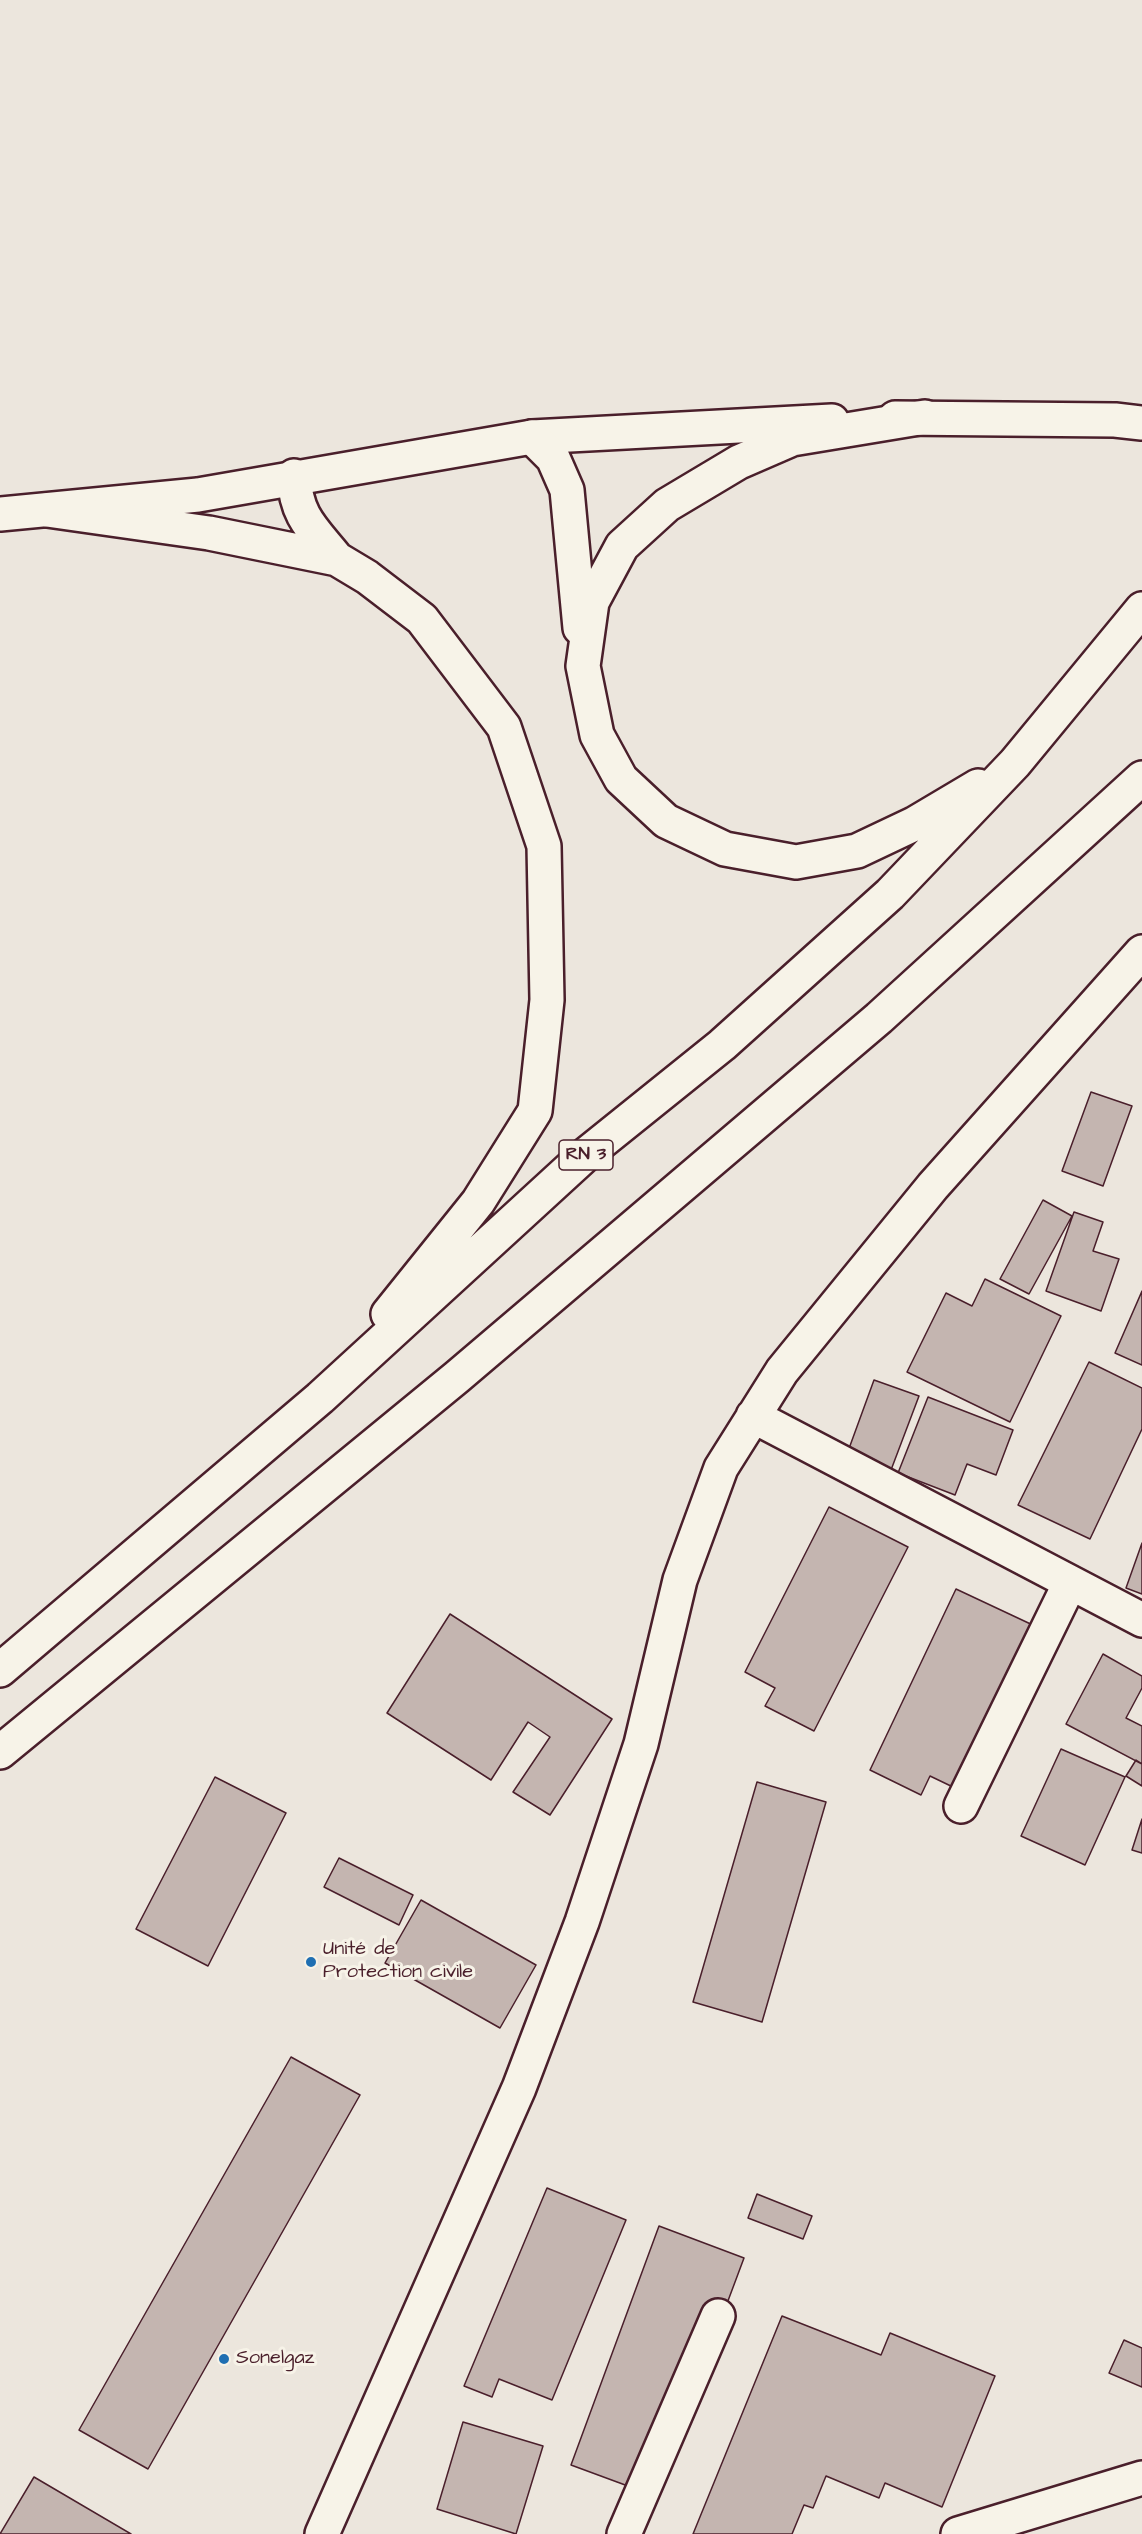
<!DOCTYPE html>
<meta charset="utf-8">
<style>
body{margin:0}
canvas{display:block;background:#ece6dd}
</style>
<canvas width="1142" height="2534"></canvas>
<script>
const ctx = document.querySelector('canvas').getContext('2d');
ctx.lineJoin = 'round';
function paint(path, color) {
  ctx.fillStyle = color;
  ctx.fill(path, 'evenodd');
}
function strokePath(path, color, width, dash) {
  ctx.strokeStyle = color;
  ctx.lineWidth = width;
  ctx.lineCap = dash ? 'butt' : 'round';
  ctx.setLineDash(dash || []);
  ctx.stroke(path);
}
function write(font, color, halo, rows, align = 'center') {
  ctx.font = font + ' "Architects Daughter",sans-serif';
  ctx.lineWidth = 6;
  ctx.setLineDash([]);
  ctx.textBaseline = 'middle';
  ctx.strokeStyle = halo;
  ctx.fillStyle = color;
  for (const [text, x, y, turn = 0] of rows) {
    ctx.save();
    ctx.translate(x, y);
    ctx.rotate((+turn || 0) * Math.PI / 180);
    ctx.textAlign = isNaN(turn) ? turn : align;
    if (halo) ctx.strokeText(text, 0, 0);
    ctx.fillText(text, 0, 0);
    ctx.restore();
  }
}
const building = new Path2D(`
 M1091 1092 1132 1106 1103 1186 1062 1171Z
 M1043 1200 1072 1216 1029 1294 1000 1279Z
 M1074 1212 1103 1222 1093 1251 1119 1259 1101 1311 1046 1291Z
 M985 1279 1061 1316 1010 1422 907 1372 946 1293 972 1306Z
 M1142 1291V1365L1115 1353Z
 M1089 1362 1142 1388V1429L1090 1539 1018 1505Z
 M874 1380 919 1396 891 1470 847 1454Z
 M928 1397 1013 1430 996 1475 967 1464 955 1495 898 1473Z
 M829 1507 908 1547 814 1731 765 1706 775 1688 745 1672Z
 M1142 1543V1594L1126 1588Z
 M956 1589 1037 1627 955 1788 930 1776 921 1795 870 1770Z
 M450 1614 612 1719 550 1815 513 1792 550 1737 528 1722 491 1780 387 1713Z
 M1103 1654 1142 1676V1688L1126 1718 1142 1726V1764L1066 1724Z
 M1061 1749 1125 1777 1085 1865 1021 1836Z
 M1136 1760 1142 1764V1786L1126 1776Z
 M215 1777 286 1813 208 1966 136 1929Z
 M757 1782 826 1802 762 2022 693 2002Z
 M1142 1819V1853L1132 1850Z
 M339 1858 413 1895 399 1925 324 1887Z
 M421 1900 536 1965 500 2028 385 1963Z
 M291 2057 360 2095 148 2469 79 2430Z
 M547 2188 626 2220 552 2400 499 2379 492 2397 464 2386Z
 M757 2194 812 2216 803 2239 748 2218Z
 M659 2226 744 2258 655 2496 571 2465Z
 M782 2316 881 2355 890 2333 995 2376 942 2507 885 2483 879 2498 826 2476 813 2508 804 2505 792 2534H693Z
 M1124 2340 1142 2348V2387L1109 2373Z
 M463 2422 543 2446 516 2534 437 2509Z
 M34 2477 131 2534H0Z`);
paint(building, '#c4b5b0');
strokePath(building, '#4a1f2b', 1.5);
const minor = new Path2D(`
 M753 1416 1142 1620
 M961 1806 1070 1583
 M322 2534 519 2088 582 1922 641 1744 680 1580 721 1468 782 1371 933 1186 1142 952
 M624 2534 718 2316
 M958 2534 1142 2478`);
const secondary = new Path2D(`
 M895 418 1115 420 1142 423
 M0 514 198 495 532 437 832 421`);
const primary = new Path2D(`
 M925 417 792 439 739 462 667 505 622 546 592 602 583 666 597 735 621 779 666 821 725 849 796 862 857 851 914 824 978 786
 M532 437 553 458 567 490 580 628
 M294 476C296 517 313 529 337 559
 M47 510 209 533 337 559 367 577 422 619 504 727 544 846 547 1000 535 1111 478 1202 388 1314
 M0 1670 320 1398 584 1156 722 1045 890 894 1015 763 1142 609
 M0 1752 457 1377 879 1018 1142 778`);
strokePath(minor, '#4a1f2b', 38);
strokePath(secondary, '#4a1f2b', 38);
strokePath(primary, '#4a1f2b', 38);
strokePath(minor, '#f7f3e8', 33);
strokePath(secondary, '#f7f3e8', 33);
strokePath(primary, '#f7f3e8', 33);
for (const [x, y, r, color] of [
 [311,1962,6,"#1f6fb2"],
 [224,2359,6,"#1f6fb2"]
]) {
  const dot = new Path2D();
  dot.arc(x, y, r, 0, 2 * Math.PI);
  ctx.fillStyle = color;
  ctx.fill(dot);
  strokePath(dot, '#f7f3e8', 2);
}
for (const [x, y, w] of [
 [586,1155,54]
]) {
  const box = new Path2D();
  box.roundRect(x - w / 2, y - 15, w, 30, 4.5);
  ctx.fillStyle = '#f7f3e8';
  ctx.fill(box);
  strokePath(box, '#4a1f2b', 1.5);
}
write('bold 18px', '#4a1f2b', null, [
 ["RN 3",586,1155]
]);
write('20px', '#4a1f2b', '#f7f3e8', [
 ["Unité de",323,1950],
 ["Protection civile",323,1973],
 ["Sonelgaz",236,2359]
], 'left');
</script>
